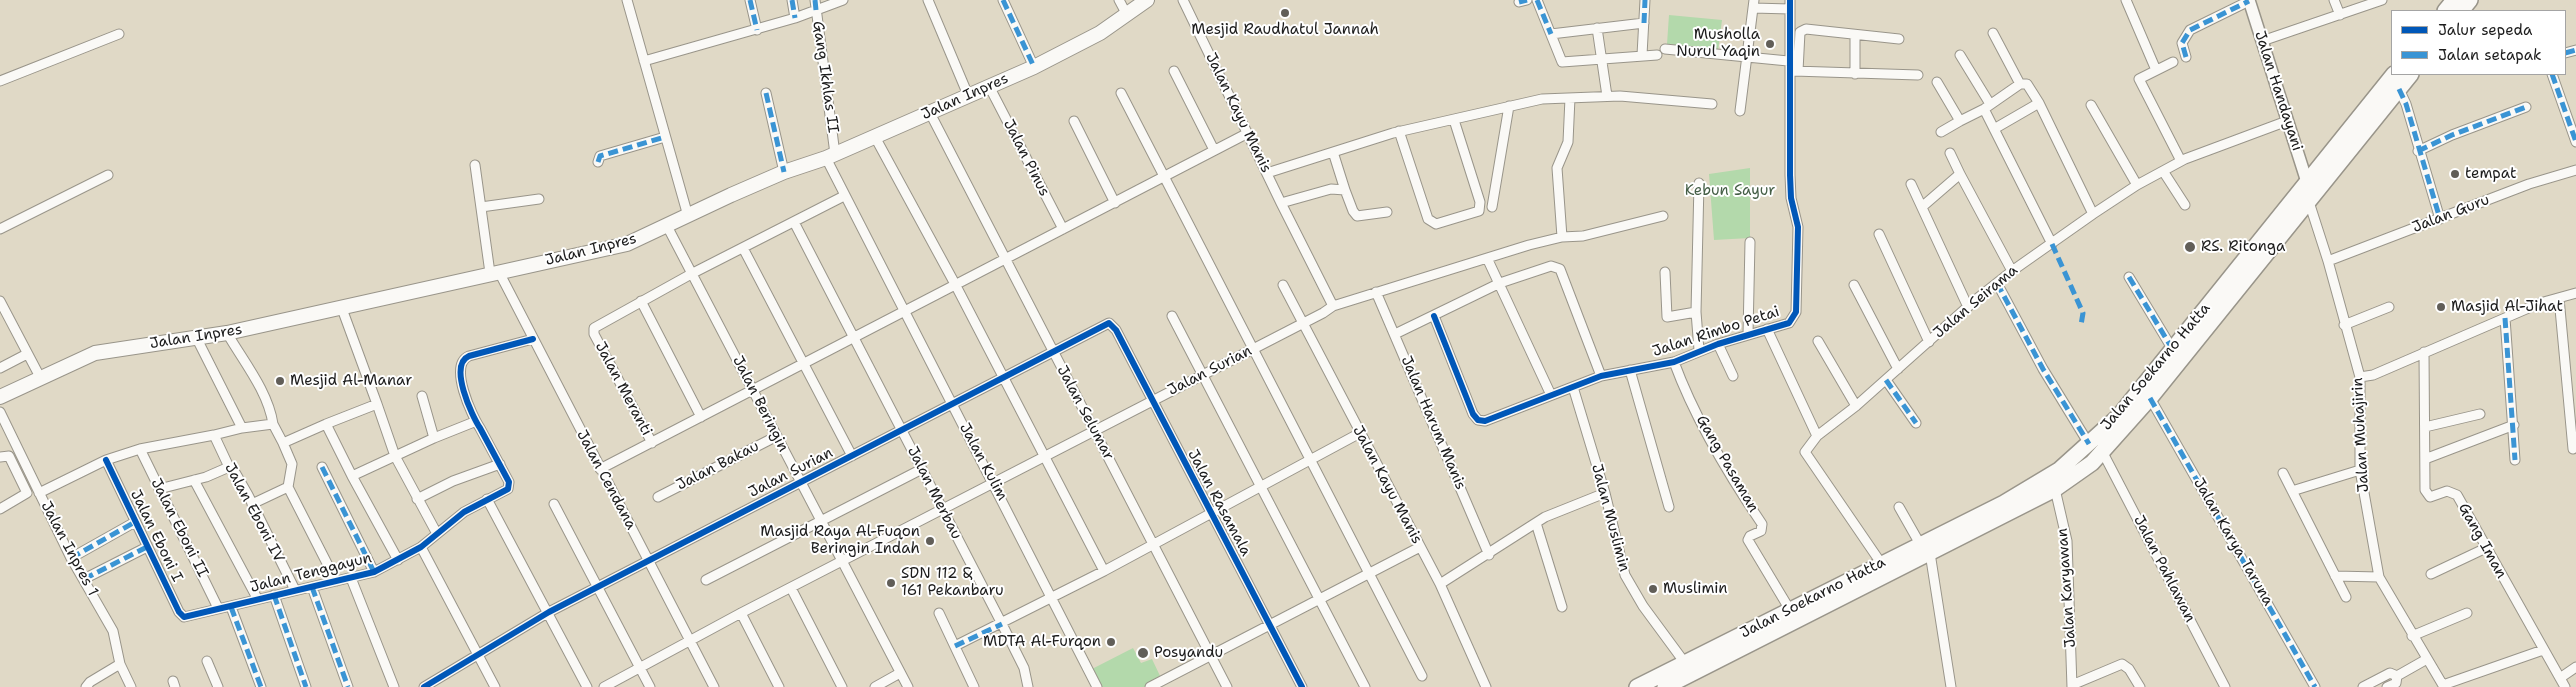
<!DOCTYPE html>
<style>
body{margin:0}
#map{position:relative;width:2576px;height:687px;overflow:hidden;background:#e0d9c6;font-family:"Shantell Sans",sans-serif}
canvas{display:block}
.legend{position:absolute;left:2391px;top:10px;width:175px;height:65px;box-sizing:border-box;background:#fff;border:1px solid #a4a4a4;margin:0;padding:6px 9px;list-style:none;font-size:15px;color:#1c1c1c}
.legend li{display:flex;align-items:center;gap:10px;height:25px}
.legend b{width:25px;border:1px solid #a4a4a4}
</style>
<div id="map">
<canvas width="2576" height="687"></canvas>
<ul class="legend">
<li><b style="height:6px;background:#0057b8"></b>Jalur sepeda</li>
<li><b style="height:6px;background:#3a94d4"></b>Jalan setapak</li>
</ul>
</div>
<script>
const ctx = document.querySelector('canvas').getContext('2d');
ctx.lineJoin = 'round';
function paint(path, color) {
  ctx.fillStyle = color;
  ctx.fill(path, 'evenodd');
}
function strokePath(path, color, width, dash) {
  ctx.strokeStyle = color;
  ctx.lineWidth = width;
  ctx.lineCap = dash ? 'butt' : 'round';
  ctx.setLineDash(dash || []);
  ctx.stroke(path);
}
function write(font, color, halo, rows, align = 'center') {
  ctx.font = font + ' "Shantell Sans",sans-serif';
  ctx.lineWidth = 4;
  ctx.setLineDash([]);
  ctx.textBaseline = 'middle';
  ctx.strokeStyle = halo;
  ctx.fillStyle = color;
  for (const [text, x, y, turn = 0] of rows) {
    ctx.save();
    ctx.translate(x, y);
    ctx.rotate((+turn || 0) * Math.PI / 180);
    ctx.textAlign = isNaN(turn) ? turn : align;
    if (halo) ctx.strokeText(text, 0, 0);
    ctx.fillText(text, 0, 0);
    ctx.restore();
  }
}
paint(new Path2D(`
 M1669 15 1722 20 1718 51 1667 44Z
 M1750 168V238L1714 240 1709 174Z
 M1133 648 1141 663 1152 659 1161 678 1144 687H1101L1092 669Z`), '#b3d9ab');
const minor = new Path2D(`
 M627 0 688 216
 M750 0 757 30
 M792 0 795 18
 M815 0 835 154
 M928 0 968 95
 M1003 0 1034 67
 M1119 0 1127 15
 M1183 0 1281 203 1333 306
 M1537 0 1562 62 1657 55
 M2126 0 2156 70
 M2334 0 2340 15
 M1519 2 1527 0
 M1753 8 1790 9
 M1597 28 1607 96
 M1993 33 2020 84
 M1551 34 1644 23
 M1855 35V74
 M2262 41 2382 0
 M1665 49 1788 61
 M2565 53 2576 50
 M1642 55 1645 0
 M1960 55 1990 104
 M2186 57 2182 43 2190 30 2249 1
 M644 61 795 18 843 0
 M2173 62 2139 79 2181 161
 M1174 71 1214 150
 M1794 71 1918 75
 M1798 71 1800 32 1806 29 1899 39
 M2552 74 2576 142
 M0 81 119 34
 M1937 82 1960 121 1984 109 2020 84H2027L2039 103 2093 214
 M989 86 1063 229
 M2399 89 2406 104 2440 219
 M766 93 784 172
 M1121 93 1422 676
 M2091 105 2137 185
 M1984 109 2052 244
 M1740 111 1754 0
 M930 113 1227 687
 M1074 121 1115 203
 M1994 129 2039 103
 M1399 131 1428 219 1436 224 1479 211 1480 202 1454 120
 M1941 132 1960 121
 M875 137 955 284 1104 571 1360 433
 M2418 151 2452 135 2526 107
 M1333 152 1345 190
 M826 158 1097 687
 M598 162 600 156 665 137
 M475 165 490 273
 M2163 171 2185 205
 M1267 173 1393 133 1542 99 1620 96 1712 104
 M1960 174 2012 271
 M1699 183 1696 312 1699 350
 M1911 184 1968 307
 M2309 202 2328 261 2360 377V470L2379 577 2444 687
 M1281 203 1331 189 1345 190 1353 211 1357 216 1387 212
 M1923 206 1960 174 1950 153
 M481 207 539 199
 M1492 207 1509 106
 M794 222 1002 624 1024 668 1028 687
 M667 226 908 687
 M0 229 108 175
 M1879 234 1929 342
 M1562 237 1557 168 1568 142 1570 98
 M743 248 852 456
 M1487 258 1551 395
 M2328 261 2529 184 2576 170
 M499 272 714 687
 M1665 272 1667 317 1696 312
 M2129 277 2173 350
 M1997 283 2043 369 2089 444
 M1283 285 1440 584 1486 687
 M1854 285 1898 369
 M1376 292 1489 555
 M2559 298 2573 449
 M0 301 40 377
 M641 301 701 417
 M341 306 377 404
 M1172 316 1365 687
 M1434 316 1473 414 1478 420 1485 421 1601 376 1674 362 1718 344 1789 323 1796 312 1798 227 1791 198 1790 175V0
 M2505 318 2515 460
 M2344 325 2389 307
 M1767 329 1817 436
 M227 333C243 361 268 391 273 424
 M1395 334 1500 283 1551 266 1560 269 1601 376
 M1748 334 1750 242
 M196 337 242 428
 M1818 341 1856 406
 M1718 344 1733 376
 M2424 352 2425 490 2430 497 2447 491 2457 495 2565 687
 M1674 362C1695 419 1728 474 1762 524L1761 531 1750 536 1748 540 1790 610
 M0 368 27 354
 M1630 370 1669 507
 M2360 377 2373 375 2540 303 2576 293
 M1886 380 1916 423
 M1573 387 1605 493 1625 575 1643 606 1685 663
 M2150 398 2315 687
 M0 412 71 558 113 631 120 664 131 687
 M326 424 377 404 395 456 436 532
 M2425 427 2480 414
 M214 435 229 467 236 474 248 495 295 590
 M434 438 474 422
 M652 443 594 334V328L693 273 844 196
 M140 449 218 608
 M2102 451 2225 687
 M0 457 9 456 27 493 0 509
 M2425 459 2514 425
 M106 460 179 612 184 617 374 572 421 547 464 512 508 489 509 482 480 428C472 416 448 365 469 356L533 339
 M322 467 374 572
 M600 469 1248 133
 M2283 473 2346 597
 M352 476 398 560
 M194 480 257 598
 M288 487 336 581
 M159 489 206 477 229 467
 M2055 489 2067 541 2072 687
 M2292 491 2360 470
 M39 493 106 460 140 449 214 435 242 428 273 424 283 443 326 424 352 476 434 438 422 396
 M658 497 777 436
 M417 499 453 481 500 464
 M487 499 587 687
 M252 504 288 487 292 464 283 443
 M554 504 650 687
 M1899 507 1920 544
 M1536 523 1562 607
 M421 547 495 687
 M1930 553 1951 687
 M71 558 135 522
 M1881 563 1805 452 1817 436 1856 406 1974 301 2012 271 2093 214 2137 185 2185 159 2287 121
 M2431 574 2486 548
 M2335 576 2379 577
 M351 578 394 687
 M84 579 147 547
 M706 580 922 469
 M1440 584 1545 517 1605 493
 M312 587 348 687
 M791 588 842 687
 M274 595 306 687
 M231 607 261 687
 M741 613 779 687
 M939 613 974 687
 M2412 636 2467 613
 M955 646 1104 571
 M207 661 218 687
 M2560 678 2576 667
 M173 681 175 687
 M2072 685 2122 664 2129 669 2140 687
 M2443 685 2543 650
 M86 687 90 682 120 664
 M424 687 549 612 1109 323 1116 330 1302 687
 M604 687 741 613 1323 313 1333 306 1529 245 1562 237 1583 236 1663 216
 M875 687 900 673
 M1150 687 1420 547
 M2363 687 2390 673 2397 676 2427 659
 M2387 687 2396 683 2397 676`);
const tertiary = new Path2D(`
 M2249 0 2307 182`);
const secondary = new Path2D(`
 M0 397 95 353 227 333 627 244 731 195 784 172 826 158 1034 67 1100 33 1147 0`);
const primary = new Path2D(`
 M2445 11 2454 0
 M2461 11 2470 0
 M1637 687 2004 503 2059 470 2119 416 2394 74
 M1665 687 2055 489 2092 463 2150 398 2411 74`);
strokePath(minor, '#99958a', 11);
strokePath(tertiary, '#99958a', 14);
strokePath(secondary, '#99958a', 16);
strokePath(primary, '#99958a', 18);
strokePath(minor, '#faf9f6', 9);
strokePath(tertiary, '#faf9f6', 11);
strokePath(secondary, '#faf9f6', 14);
strokePath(primary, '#faf9f6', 15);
strokePath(new Path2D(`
 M750 0 757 30
 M792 0 795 18
 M815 0 816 10
 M1003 0 1034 67
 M1537 0 1551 34
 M1519 2 1527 0
 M1644 23 1645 0
 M2565 53 2576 50
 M2186 57 2182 43 2190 30 2249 1
 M2552 74 2576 142
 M2399 89 2406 104 2440 219
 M766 93 784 172
 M2418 151 2452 135 2526 107
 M598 162 600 156 665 137
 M2052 244 2083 313 2081 325
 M2129 277 2173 350
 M1997 283 2043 369 2089 444
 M2505 318 2515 460
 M1886 380 1916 423
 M2150 398 2315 687
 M322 467 374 572
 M71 558 135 522
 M84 579 147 547
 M312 587 348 687
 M274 595 306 687
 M231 607 261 687
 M955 646 1002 624`), '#3a94d4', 5, [10, 5]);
strokePath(new Path2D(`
 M1434 316 1473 414 1478 420 1485 421 1601 376 1674 362 1718 344 1789 323 1796 312 1798 227 1791 198 1790 175V0
 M106 460 179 612 184 617 374 572 421 547 464 512 508 489 509 482 480 428C472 416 448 365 469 356L533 339
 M424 687 549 612 1109 323 1116 330 1302 687`), '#0057b8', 6);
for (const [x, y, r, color] of [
 [1285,13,5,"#615e58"],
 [1770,44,5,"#615e58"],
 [2455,174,5,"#615e58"],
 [2190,247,6,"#615e58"],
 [2441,307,5,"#615e58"],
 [280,381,5,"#615e58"],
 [930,541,5,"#615e58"],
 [891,583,5,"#615e58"],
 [1653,589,5,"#615e58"],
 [1111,642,5,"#615e58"],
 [1143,653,6,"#615e58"]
]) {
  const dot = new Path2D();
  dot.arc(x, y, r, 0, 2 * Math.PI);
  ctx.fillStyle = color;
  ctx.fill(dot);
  strokePath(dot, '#fff', 2);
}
write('15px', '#1c1c1c', '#fff', [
 ["Mesjid Raudhatul Jannah",1285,30,"center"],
 ["Musholla",1760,35,"right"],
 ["Nurul Yaqin",1760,52,"right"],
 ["tempat",2465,174],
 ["RS. Ritonga",2201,247],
 ["Masjid Al-Jihat",2451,307],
 ["Mesjid Al-Manar",290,381],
 ["Masjid Raya Al-Fuqon",920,532,"right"],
 ["Beringin Indah",920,549,"right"],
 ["SDN 112 &",901,574],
 ["161 Pekanbaru",901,591],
 ["Muslimin",1663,589],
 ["MDTA Al-Furqon",1101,642,"right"],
 ["Posyandu",1154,653]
], 'left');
write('15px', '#1c1c1c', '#fff', [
 ["Gang Ikhlas II",825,77,82],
 ["Jalan Handayani",2278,91,72],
 ["Jalan Inpres",965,97,-24],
 ["Jalan Kayu Manis",1238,113,64],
 ["Jalan Pinus",1026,158,63],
 ["Jalan Guru",2451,214,-21],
 ["Jalan Inpres",591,250,-14],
 ["Jalan Seirama",1976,302,-40],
 ["Jalan Rimbo Petai",1716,332,-18],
 ["Jalan Inpres",196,337,-9],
 ["Jalan Soekarno Hatta",2156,367,-50],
 ["Jalan Surian",1210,371,-27],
 ["Jalan Meranti",623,389,62],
 ["Jalan Beringin",760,404,63],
 ["Jalan Selumar",1085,413,62],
 ["Jalan Harum Manis",1433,423,67],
 ["Jalan Muhajirin",2361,435,-93],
 ["Jalan Kulim",983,462,62],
 ["Gang Pasaman",1727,464,60],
 ["Jalan Bakau",718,466,-27],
 ["Jalan Surian",791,473,-27],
 ["Jalan Cendana",606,480,62],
 ["Jalan Kayu Manis",1387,485,62],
 ["Jalan Merbau",934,493,63],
 ["Jalan Rasamala",1219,503,62],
 ["Jalan Eboni IV",254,513,62],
 ["Jalan Muslimin",1610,518,75],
 ["Jalan Eboni II",179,528,63],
 ["Jalan Eboni I",156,536,64],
 ["Gang Iman",2482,541,61],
 ["Jalan Karya Taruna",2233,542,60],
 ["Jalan Inpres 1",69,549,62],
 ["Jalan Pahlawan",2164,569,63],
 ["Jalan Tenggayun",311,573,-14],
 ["Jalan Karyawan",2067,588,-94],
 ["Jalan Soekarno Hatta",1813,598,-27]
]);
write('15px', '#445e46', '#fff', [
 ["Kebun Sayur",1730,191]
]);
</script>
